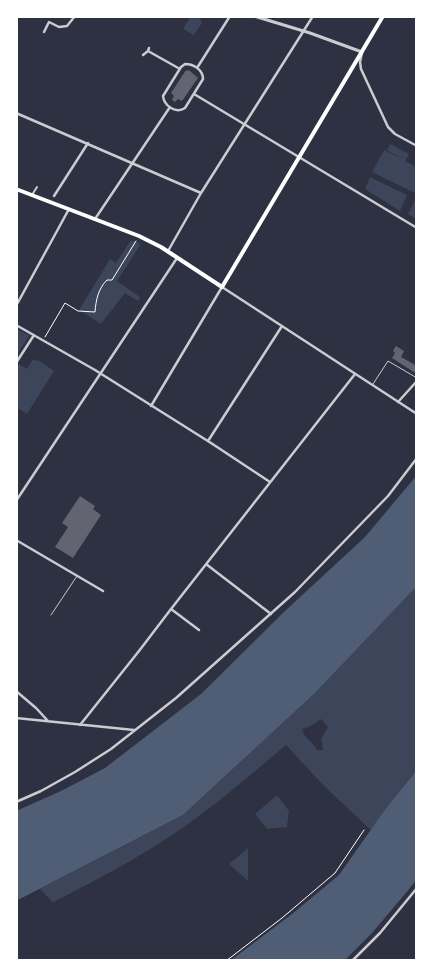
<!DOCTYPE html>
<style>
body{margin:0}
#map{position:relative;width:433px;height:977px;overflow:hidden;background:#2d3142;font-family:Roboto,sans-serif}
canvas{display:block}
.frame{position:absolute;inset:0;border:18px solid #fff;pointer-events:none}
</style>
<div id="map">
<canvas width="433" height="977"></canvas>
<div class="frame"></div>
</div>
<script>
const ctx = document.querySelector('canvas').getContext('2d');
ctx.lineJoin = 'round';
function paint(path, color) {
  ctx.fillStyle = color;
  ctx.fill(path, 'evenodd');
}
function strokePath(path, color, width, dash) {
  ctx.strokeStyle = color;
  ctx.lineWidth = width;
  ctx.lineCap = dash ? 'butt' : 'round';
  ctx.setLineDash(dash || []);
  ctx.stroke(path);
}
paint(new Path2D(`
 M191 16 196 18 197 17 201 20V21L202 23 194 35 183 29Z
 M390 144 409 154 405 161 417 167V194L372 172 384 150 403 159 387 150Z
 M370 177 407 195 400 211 365 189Z
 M415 200 417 201V220L408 214Z
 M131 240 141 244 117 281 140 297 138 301 125 293 101 324 79 310 110 259 116 263Z
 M16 329 29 335 26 341 17 354 16 353Z
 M33 359 36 361 38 360 54 371 27 414 16 407V369L19 364 27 369Z
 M417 586V770L371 830 324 786 286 745C255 771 224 798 191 822 148 853 101 878 53 902L40 889 183 815 315 693ZM321 719 328 727 321 739 323 750H317C312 740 305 740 302 729L309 727Z
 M277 795 289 811 287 827 267 829 255 814Z
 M248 848V881L229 864Z`), '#3c4559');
paint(new Path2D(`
 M417 475V586L315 693 183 815 16 901V811L61 791 105 768 201 694 286 610 365 537Z
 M417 770V879L405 894 372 933 344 961H230L292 914 339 875 384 811Z`), '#4f5d75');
paint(new Path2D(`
 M186 70 188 71 189 70 198 78 182 101 178 99 175 102 172 100 174 96 171 93Z
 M396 346 404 351 401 357 417 366V374L392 358 395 353 393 351Z
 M80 496 95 506 93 509 101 515 73 558 55 547 68 527 62 523Z`), '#626471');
strokePath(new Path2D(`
 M45 337 65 303 78 311 95 312C96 300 98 289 107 280H112L136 241
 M226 961 282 918 335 873 364 830`), '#fff', 1);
strokePath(new Path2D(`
 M373 384 388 361 417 378
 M51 615 77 576`), '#caccd0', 1);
strokePath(new Path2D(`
 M32 195 37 187`), '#caccd0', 2);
strokePath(new Path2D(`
 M44 32 49 22 59 27 67 26 75 16
 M148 51 180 69
 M362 53 360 62 361 69 388 127 395 134 417 146
 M143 55 148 51 149 48
 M185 64C194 64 203 70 203 79L185 108C176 114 164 106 163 96L181 67Z
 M197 68 230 16
 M194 94 417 228
 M16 113 201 193
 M54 196 88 143
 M95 219 170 107
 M168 251 201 193 313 16
 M16 306 69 209
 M16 325 95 370 211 443 270 482
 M16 363 34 335
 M398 402 417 381
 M151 406 222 287 417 414
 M208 441 282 326
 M16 501 177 258
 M16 540 103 591
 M206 564 271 614
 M171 609 199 630
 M16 691 36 708 48 721
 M16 718 134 730
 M80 725 139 651 171 609 355 374
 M16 802 41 791 75 772 111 749 176 698 295 592 388 496 417 458
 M352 961 380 933 417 888`), '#caccd0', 2.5);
strokePath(new Path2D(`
 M254 16 310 33 362 52`), '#caccd0', 3);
strokePath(new Path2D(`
 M16 189 139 236 161 247 222 287 383 16`), '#fff', 4);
</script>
